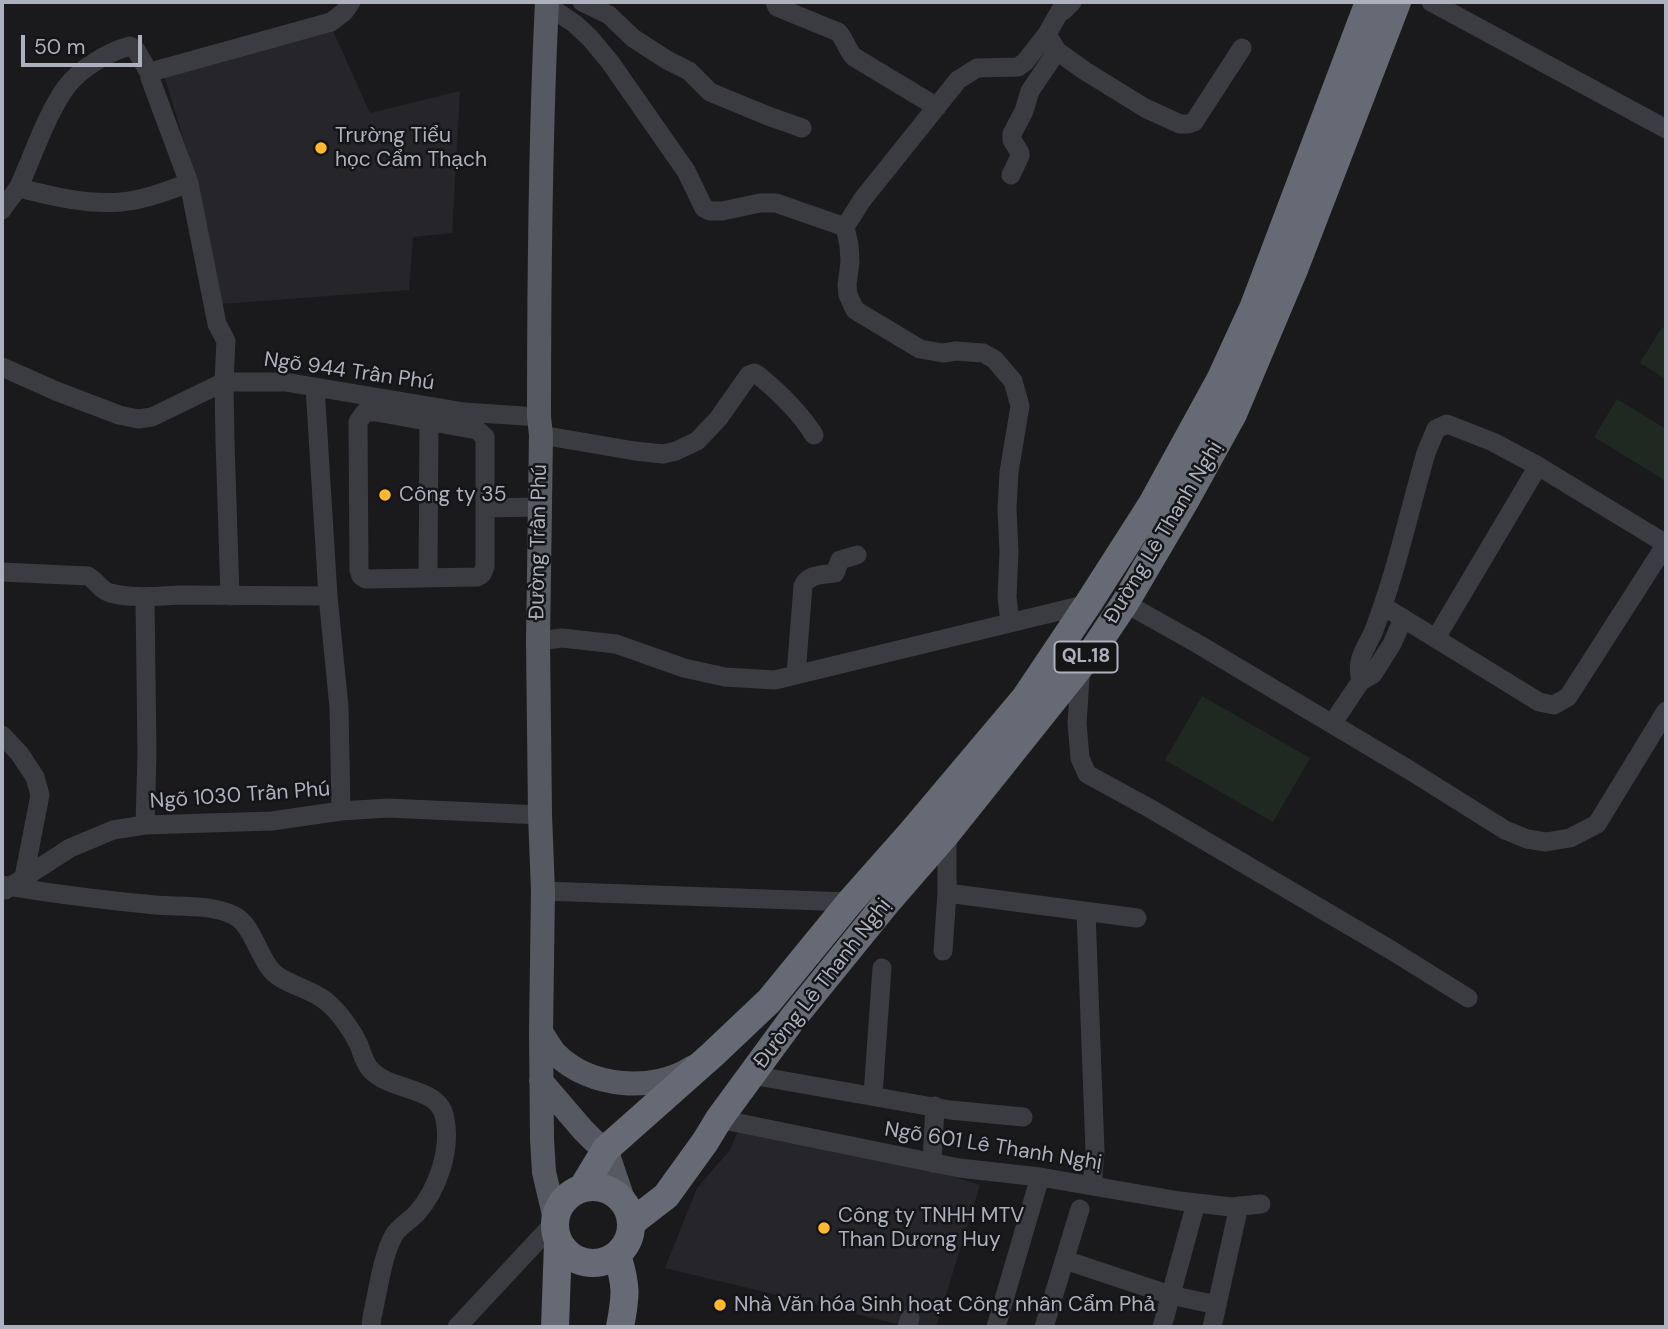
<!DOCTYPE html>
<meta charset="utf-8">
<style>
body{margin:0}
#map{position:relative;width:1668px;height:1329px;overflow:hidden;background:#1a1a1d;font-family:"DM Sans",sans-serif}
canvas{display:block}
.frame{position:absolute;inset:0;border:4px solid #acb1bd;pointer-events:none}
.scale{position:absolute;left:21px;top:35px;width:121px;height:32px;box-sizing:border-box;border:4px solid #acb1bd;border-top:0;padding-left:9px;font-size:21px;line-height:24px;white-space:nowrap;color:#acb1bd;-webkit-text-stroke:5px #151518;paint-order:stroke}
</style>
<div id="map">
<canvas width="1668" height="1329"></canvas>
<div class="frame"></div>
<div class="scale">50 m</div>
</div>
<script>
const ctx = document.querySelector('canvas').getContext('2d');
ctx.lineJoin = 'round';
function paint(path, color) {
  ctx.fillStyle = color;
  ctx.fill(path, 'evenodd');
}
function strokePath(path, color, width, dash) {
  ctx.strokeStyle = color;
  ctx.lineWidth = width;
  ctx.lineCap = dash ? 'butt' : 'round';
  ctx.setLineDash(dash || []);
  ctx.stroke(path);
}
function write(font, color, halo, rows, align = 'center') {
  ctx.font = font + ' "DM Sans",sans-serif';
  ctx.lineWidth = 5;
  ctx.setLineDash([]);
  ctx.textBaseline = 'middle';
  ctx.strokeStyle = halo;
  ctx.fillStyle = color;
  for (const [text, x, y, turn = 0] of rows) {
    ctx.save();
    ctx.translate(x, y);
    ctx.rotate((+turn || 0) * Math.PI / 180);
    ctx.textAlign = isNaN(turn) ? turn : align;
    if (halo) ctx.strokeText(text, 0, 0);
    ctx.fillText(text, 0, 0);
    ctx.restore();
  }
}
paint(new Path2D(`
 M333 31 370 113 460 91 452 233 413 237 409 290 221 304 197 183 164 76Z
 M738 1131 906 1163 980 1185 936 1327H910L665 1268 697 1188 730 1150Z`), '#26262a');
paint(new Path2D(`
 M1662 327 1666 330V379L1640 363Z
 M1617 399 1666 429V481L1594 437Z
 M1202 696 1310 758 1273 822 1165 760Z`), '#1f2921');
strokePath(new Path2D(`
 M582 2 609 15 633 38 667 60 689 71 710 92 768 116 802 128
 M775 2 777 7 838 32C845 39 847 50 854 57L937 107
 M1431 2 1666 129
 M547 5 575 24 590 38 610 62 686 171 704 208 710 211H722L760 203H776L845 227 862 200 958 80 977 68 1018 67 1025 62 1047 34 1060 11H1063L1072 2
 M1047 34 1057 51 1085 71 1145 108 1180 124H1188L1194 122 1242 48
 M1011 175 1020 156V153L1012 140V134L1024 111 1030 91 1057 51
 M19 188C51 196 87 205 121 202 144 200 167 191 189 183
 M2 210C7 201 16 193 20 184 34 153 47 113 67 86 81 68 108 52 130 46L136 50 151 76
 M845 227 849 245 850 262 847 285 848 295 855 310 920 349 943 353 956 351 983 353 994 359 1013 381 1020 406 1009 472 1007 509 1009 552 1007 597 1010 622
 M2 367 56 391 119 415 138 419 152 417 224 382H285L464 412 539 417
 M315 387 328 596 339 707 341 811
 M365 412H376L477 430 485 437V567L482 574 477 577 366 579 361 576 359 570 358 422Z
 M541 435 635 451 663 454 676 451 697 441 718 419 749 375 754 373 758 375C780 393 799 411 814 435
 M485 508 540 507
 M2 572 88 576C97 581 100 590 110 593 133 599 156 596 180 595 230 595 279 596 328 596
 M428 578 429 421
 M230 596 225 441 224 382 226 341 217 324 189 183 150 78 154 72 158 70 331 22 344 12 351 2
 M1125 603 1198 644 1411 771 1505 830 1527 839 1546 842 1570 838 1597 824 1666 711
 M1383 606 1539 702 1554 705 1568 697 1666 544
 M1436 638 1538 466
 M538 641 562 638 616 644 684 668 725 677 775 680 1088 604
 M1081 664 1077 723 1080 758 1087 774 1151 809 1391 950 1468 998
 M796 674 803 586C808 574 823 575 835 573L840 560 857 555
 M1361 681C1355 658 1366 650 1374 630 1396 573 1409 512 1426 453L1436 429 1447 424 1493 442 1538 466 1666 544
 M1332 724 1361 681 1373 674 1392 644 1403 619
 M2 735 19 753 35 777 40 795 24 877
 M145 825 147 753 145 598
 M2 885C52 894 104 900 155 905 180 907 210 904 233 915 252 923 258 956 272 971 285 985 311 988 327 1002 339 1012 352 1030 359 1045 362 1053 364 1062 370 1069 391 1093 440 1085 445 1119 451 1150 438 1189 417 1213 410 1221 399 1226 394 1235 382 1256 378 1292 372 1317L371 1327
 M5 890 70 848 113 830 145 825 272 821 341 811 388 808 540 815
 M543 891 850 902
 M947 893 1137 918
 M1086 912 1095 1151 1092 1186
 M943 951 947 893V833
 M751 1075 950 1110 1023 1117
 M873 1095 882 968
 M719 1119 959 1168 1040 1177 1180 1201 1231 1207 1261 1204
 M932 1163 935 1106
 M1065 1260 1170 1295 1217 1305
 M457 1327 555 1222
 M907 1327 910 1318
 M996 1327 1040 1177
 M1044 1327 1080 1209
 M1162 1327 1196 1203
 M1212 1327 1239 1206`), '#3b3c42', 19);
strokePath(new Path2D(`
 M547 2C540 140 539 279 539 417L541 435 538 641 540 815 543 891 541 1032 542 1139 544 1172 555 1219
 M541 1032C546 1039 550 1048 556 1054 590 1088 654 1093 693 1067
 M541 1081 583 1130 594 1141 606 1149 624 1202`), '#575962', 24);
strokePath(new Path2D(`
 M555 1225a38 38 0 1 1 76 0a38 38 0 1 1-76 0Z
 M583 1187 606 1149 712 1055 769 1001 850 902 912 832 1025 698 1088 604 1152 504 1220 380 1254 306 1369 2
 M631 1223 666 1196 705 1142 719 1119 793 1018 888 901 947 833 1094 649 1125 603 1185 501 1233 414 1295 267 1397 2
 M617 1255C627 1286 626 1296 620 1327
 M555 1327 558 1243`), '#666a74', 28);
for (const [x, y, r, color] of [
 [321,148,7,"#ffb930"],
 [385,495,7,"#ffb930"],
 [824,1228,7,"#ffb930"],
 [720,1305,7,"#ffb930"]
]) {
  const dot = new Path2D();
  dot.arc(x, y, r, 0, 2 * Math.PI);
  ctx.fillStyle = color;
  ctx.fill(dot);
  strokePath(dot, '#151518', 2.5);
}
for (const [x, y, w] of [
 [1086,657,63]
]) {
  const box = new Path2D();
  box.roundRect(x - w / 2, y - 15.5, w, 31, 5);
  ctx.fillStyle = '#151518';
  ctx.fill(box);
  strokePath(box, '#acb1bd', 2);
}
write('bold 19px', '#acb1bd', null, [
 ["QL.18",1086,657]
]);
write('21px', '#acb1bd', '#151518', [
 ["Trường Tiểu",335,136],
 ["học Cẩm Thạch",335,160],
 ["Công ty 35",399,495],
 ["Công ty TNHH MTV",838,1216],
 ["Than Dương Huy",838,1240],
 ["Nhà Văn hóa Sinh hoạt Công nhân Cẩm Phả",734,1305]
], 'left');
write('21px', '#acb1bd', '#151518', [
 ["Ngõ 944 Trần Phú",349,372,8],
 ["Đường Lê Thanh Nghị",1164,533,-59],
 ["Đường Trần Phú",539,542,-89],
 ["Ngõ 1030 Trần Phú",240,796,-4],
 ["Đường Lê Thanh Nghị",823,984,-52],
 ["Ngõ 601 Lê Thanh Nghị",993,1147,9]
]);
</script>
